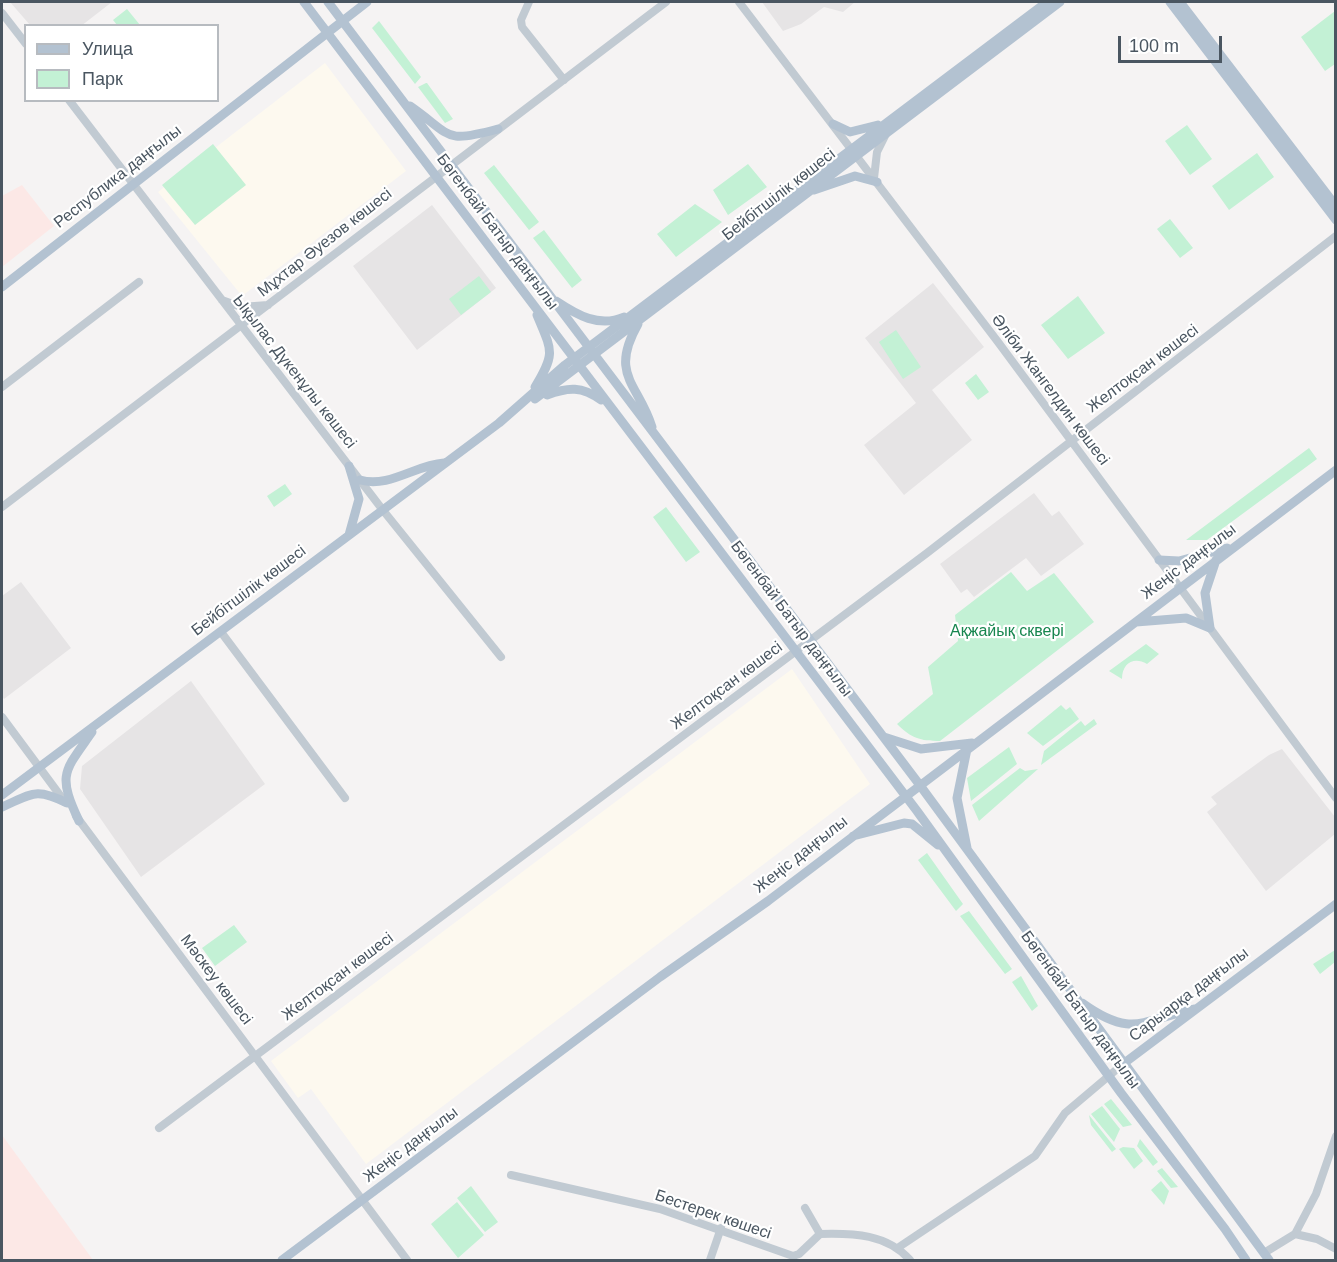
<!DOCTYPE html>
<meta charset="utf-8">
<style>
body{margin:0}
#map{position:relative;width:1337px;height:1262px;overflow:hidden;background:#f5f3f3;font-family:Helvetica,sans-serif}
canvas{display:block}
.frame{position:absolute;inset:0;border:3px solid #4a5661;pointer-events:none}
.legend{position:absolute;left:24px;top:24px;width:195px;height:78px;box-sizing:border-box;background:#fff;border:2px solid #b7bbc0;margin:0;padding:8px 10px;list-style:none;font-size:18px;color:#4a5661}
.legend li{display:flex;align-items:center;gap:12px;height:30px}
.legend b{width:30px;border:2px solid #b7bbc0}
.scale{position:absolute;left:1118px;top:36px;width:104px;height:27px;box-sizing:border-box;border:3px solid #4a5661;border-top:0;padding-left:8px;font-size:18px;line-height:21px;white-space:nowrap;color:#4a5661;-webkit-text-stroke:4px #fff;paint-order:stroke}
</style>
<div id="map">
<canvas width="1337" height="1262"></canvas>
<div class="frame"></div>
<ul class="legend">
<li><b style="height:8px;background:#b3c2d1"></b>Улица</li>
<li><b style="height:16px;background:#c3f1d5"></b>Парк</li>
</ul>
<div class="scale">100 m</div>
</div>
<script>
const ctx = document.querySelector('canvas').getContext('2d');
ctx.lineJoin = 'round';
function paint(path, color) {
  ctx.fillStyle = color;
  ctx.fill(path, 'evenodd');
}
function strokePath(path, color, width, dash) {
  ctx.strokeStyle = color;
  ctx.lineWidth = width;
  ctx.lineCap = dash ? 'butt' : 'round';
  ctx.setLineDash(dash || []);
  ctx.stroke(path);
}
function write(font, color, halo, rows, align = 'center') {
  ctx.font = font + ' Helvetica,sans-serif';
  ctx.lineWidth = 4.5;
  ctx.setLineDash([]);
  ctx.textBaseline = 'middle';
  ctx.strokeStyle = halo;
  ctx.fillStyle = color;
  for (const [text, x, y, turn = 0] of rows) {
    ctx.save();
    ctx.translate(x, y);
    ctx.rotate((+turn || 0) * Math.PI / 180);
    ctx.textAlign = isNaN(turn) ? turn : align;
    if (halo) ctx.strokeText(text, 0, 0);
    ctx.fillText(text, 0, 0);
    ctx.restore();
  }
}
paint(new Path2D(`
 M325 63 406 171 242 296 158 192Z
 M792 669 870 784 366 1164 311 1089 298 1098 271 1061Z`), '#fdf9ef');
paint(new Path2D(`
 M10 2H112L81 26 30 25Z
 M762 2H855L843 12 824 7 801 24 783 31Z
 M432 205 496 288 417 350 353 266Z
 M933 283 984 347 932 390 972 440 904 495 864 445 916 403 865 338Z
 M1034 493 1052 516 1059 511 1084 544 1041 576 1026 558 974 597 967 589 961 593 940 564Z
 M21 582 71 648 4 699 2 696V596Z
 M191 681 265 784 141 877 80 789 82 766Z
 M1282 749 1335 817V834L1266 891 1207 812 1217 804 1211 797 1269 755Z`), '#e6e4e5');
paint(new Path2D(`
 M22 185 54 226 2 267V196Z
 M2 1135 93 1260H2Z`), '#fce8e6');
paint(new Path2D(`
 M127 9 140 25H117L113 20Z
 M1335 11V64L1325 71 1301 37Z
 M379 21 421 77 415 84 372 28Z
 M426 83H427L453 119 445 123 418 87Z
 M1187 125 1212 159 1190 175 1165 141Z
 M213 144 246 185 195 225 162 185Z
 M1257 153 1274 177 1229 210 1212 186Z
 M748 164 767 187 728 215 713 190Z
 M494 165 539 222 529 230 484 173Z
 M695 204 722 222 676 257 657 234Z
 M1170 219 1193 248 1180 258 1157 229Z
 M544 230 582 280 572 288 533 238Z
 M479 276 491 292 461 315 449 299Z
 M1078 296 1105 333 1068 359 1041 325Z
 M896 330 921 367 903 379 879 342Z
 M976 374 989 392 978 400 965 383Z
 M1309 448 1317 459 1207 540H1186Z
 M285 484 292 494 274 507 267 496Z
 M666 507 700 552 686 562 653 517Z
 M1011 572 1027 591 1054 573 1094 622 940 741C920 741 911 738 897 724L933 694 928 667 958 641 955 615Z
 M1146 644 1159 654 1147 664C1134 656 1122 663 1122 679L1109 671Z
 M1061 705 1066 710 1070 707 1079 719 1043 746 1027 733Z
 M1094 719 1097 724 1041 765 1044 751 1081 721 1085 726Z
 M1009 747 1017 764 971 801 967 778Z
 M1020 768 1025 771 1038 769 979 821 972 805Z
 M927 853 963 904 956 911 918 860Z
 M969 911 1012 969 1005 974 960 916Z
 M234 925 247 942 215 966 202 948Z
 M1335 950V962L1320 974 1313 964Z
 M1021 976 1038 1006 1032 1011 1012 982Z
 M1111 1099 1132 1125 1123 1127 1104 1104Z
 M1102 1106 1120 1129 1114 1142 1091 1114Z
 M1089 1115 1116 1149 1112 1152 1091 1125Z
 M1140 1139 1158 1162 1153 1166 1137 1146Z
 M1123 1147 1134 1148 1143 1161 1134 1169 1119 1149Z
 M1162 1168 1178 1187 1171 1188 1157 1171Z
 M1161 1181 1169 1191 1164 1205 1151 1190Z
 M471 1186 498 1222 485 1232 457 1198Z
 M457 1202 484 1235 458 1258 431 1224Z`), '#c3f1d5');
strokePath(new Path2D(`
 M529 2 521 20 522 27 564 80
 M739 2 998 342 1336 798
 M2 13 26 44
 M69 100 382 509 501 657
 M874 178 877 152 886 134
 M222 300 241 307 268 305
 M2 387 139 282
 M2 507 666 2
 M221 632 345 798
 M2 717 65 802
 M76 816 407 1260
 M159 1128 927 553 1336 236
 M511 1175 660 1209 793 1256 799 1254 820 1234C854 1233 887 1234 910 1260
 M805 1208 820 1234
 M1295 1234 1316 1194 1336 1136
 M899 1247 1035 1156 1065 1113 1123 1064
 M1264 1253 1295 1234 1317 1239 1336 1249
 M710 1260 721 1228`), '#c1cad2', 8);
strokePath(new Path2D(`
 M304 2 917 811 1121 1093 1225 1229 1246 1260
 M328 2 919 784 1269 1260
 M1170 2 1336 220
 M1180 2 1336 206
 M410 106C453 136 443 144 498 129
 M833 124 850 132 878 125
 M814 190 855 176 877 182
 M2 287 367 2
 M556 301C577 315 599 328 624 317
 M638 324C609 375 638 383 652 427
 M535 387C556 353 552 351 537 315
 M547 395C568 387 582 386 601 400
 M535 399 1060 2
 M349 466 359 499 349 535
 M360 480C390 488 415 465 444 463
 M1159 560 1179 561 1227 548
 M1136 622 1186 618 1210 628
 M1210 628 1205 593 1216 560
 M884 737 921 749 972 743
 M2 795 499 423 565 365 1047 2
 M2 807C32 794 35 787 67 803
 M79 821C57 774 64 772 92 732
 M853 836 904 823 912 824 938 845
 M967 848 957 798 967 749
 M1082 1003C1132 1039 1142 1020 1195 1009
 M1123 1064 1336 904
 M282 1260 660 977 768 901 1336 470`), '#b3c2d1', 9);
write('16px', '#4a5661', '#fff', [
 ["Республика даңғылы",118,177,-38],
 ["Бейбітшілік көшесі",779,195,-38],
 ["Бөгенбай Батыр даңғылы",497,232,53],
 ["Мұхтар Әуезов көшесі",325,243,-38],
 ["Желтоқсан көшесі",1143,369,-37],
 ["Ықылас Дүкенұлы көшесі",294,372,52],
 ["Әліби Жангелдин көшесі",1050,390,53],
 ["Жеңіс даңғылы",1189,562,-37],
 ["Бейбітшілік көшесі",249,591,-37],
 ["Бөгенбай Батыр даңғылы",791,619,53],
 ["Желтоқсан көшесі",727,686,-37],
 ["Жеңіс даңғылы",801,855,-38],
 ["Желтоқсан көшесі",338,977,-37],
 ["Мәскеу көшесі",216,980,53],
 ["Сарыарқа даңғылы",1189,995,-37],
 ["Бөгенбай Батыр даңғылы",1080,1010,54],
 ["Жеңіс даңғылы",411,1145,-37],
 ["Бестерек көшесі",713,1215,19]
]);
write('16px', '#17864f', '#fff', [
 ["Ақжайық сквері",1007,632]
]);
</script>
